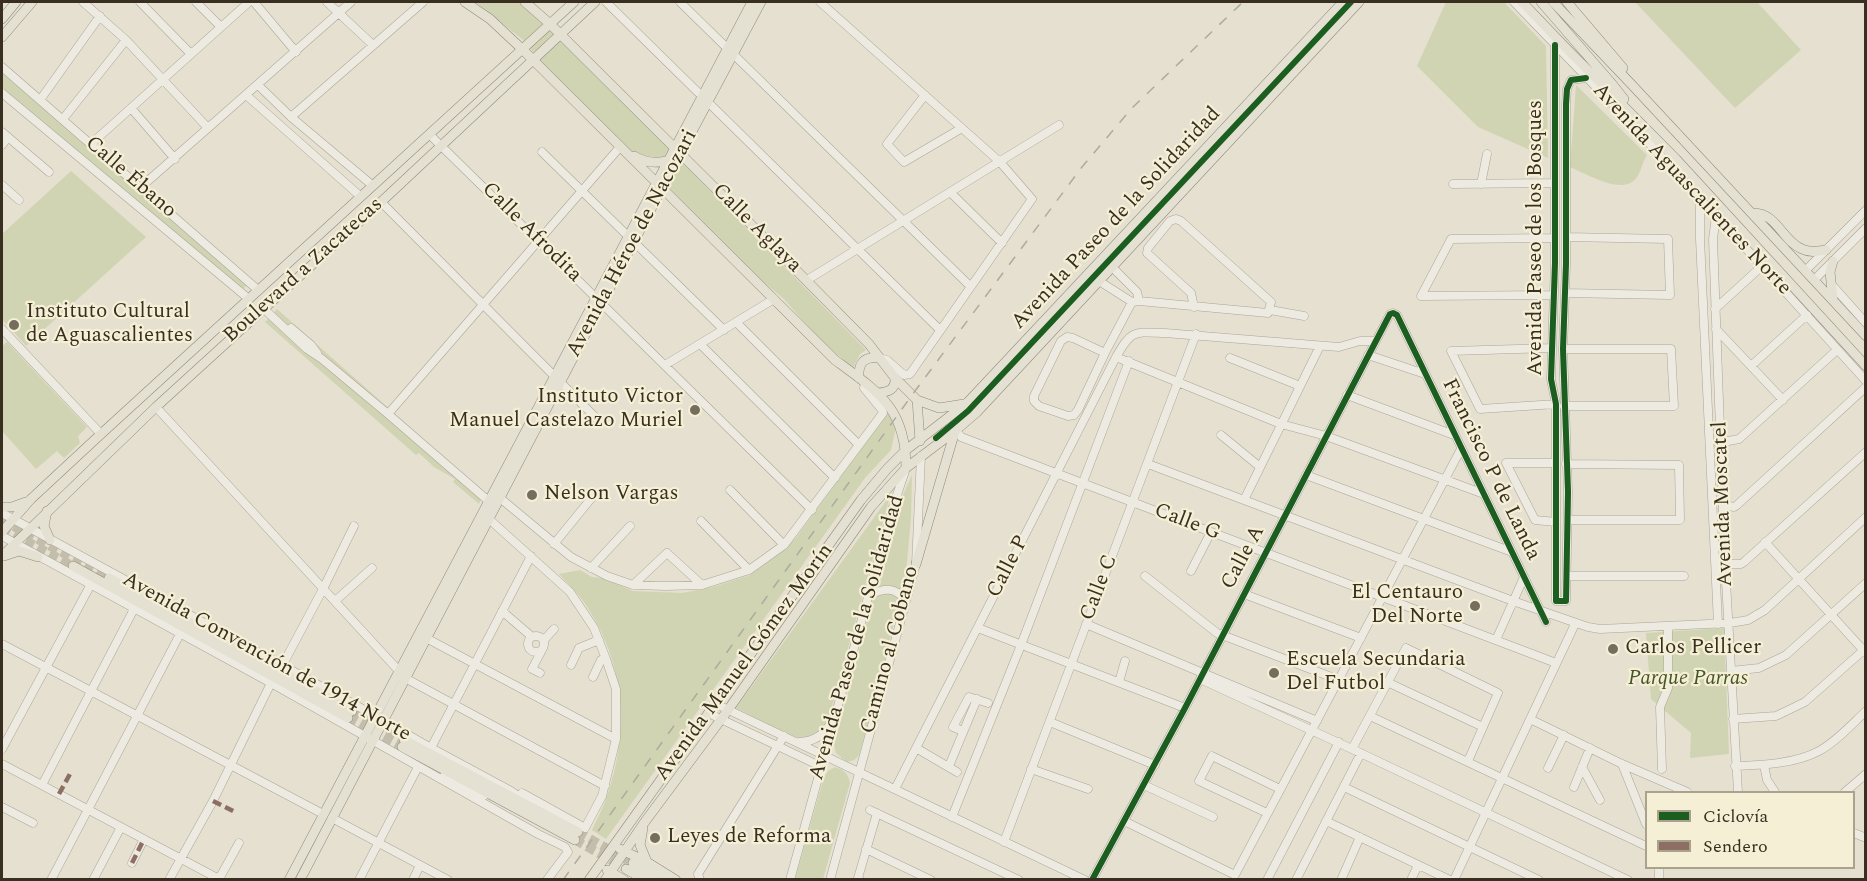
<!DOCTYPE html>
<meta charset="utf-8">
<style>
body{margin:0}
#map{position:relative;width:1867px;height:881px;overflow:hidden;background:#e5e0cf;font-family:Spectral,serif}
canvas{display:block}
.frame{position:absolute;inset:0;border:3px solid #392f20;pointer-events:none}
.legend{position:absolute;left:1645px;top:791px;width:210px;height:78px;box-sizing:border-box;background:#f5efd6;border:2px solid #aaa28d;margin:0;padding:8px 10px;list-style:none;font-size:18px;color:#392f20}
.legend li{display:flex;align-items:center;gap:12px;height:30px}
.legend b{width:30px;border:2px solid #aaa28d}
</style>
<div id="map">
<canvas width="1867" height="881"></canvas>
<div class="frame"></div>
<ul class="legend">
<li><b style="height:8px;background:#1b5e20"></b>Ciclovía</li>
<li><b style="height:8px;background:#8d6e63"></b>Sendero</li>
</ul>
</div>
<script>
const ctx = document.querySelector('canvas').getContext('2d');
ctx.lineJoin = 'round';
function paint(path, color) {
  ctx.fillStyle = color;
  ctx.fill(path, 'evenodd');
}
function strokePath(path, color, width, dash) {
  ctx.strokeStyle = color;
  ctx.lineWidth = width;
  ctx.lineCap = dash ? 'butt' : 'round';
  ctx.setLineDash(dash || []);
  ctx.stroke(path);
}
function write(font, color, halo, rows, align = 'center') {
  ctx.font = font + ' Spectral,serif';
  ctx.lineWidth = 4.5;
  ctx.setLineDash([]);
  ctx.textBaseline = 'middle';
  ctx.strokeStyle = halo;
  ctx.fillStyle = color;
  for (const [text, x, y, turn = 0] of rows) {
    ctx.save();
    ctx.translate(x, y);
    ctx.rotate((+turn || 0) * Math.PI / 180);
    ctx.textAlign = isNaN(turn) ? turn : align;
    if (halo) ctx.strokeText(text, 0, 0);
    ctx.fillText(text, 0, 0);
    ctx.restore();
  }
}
paint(new Path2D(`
 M475 2H519L542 21 671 149 668 156C648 158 643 157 625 148L544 65 522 39Z
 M1446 2H1504L1546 46 1548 158 1478 127 1417 66Z
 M1635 2H1757L1801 50 1735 108Z
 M2 73 64 123 248 284 243 289 2 87Z
 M1576 85 1647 155C1642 162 1642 170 1637 177 1624 197 1587 174 1570 167Z
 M682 162 866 350 860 354 853 368 819 339 784 299 760 279 668 187Z
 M71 171 146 237 26 346 2 319V234Z
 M277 309 483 492 479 504 453 482 455 479 434 467 419 453 416 455 265 322Z
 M7 342 87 427 78 436 80 443 64 458 57 451 36 469 2 431V346Z
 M888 413 896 427 891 450 865 478 606 839 592 830C597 819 603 808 607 796 630 730 625 664 586 605 579 594 568 584 559 574L580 570 592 577 603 578 633 591 682 593 713 587 750 575 779 554 795 539Z
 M912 475 911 518 906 572 879 685 859 755 854 760 847 762 836 753 834 745 897 508Z
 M889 500 827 724C821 731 812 738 802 738 793 738 747 713 736 708L886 501Z
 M1724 628 1729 754 1690 758 1691 733 1651 699 1646 633Z
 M835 767C844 770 848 773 850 783L823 879H795L824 777 828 771Z`), '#d1d4b2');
strokePath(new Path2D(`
 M2 520 109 578
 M2 528 73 566
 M352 711 404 740
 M348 718 402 747
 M578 832 633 863
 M575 840 623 867`), '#c3bdac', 9, [9, 4.5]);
const minor = new Path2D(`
 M83 2 126 40 208 128
 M140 2 191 54
 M196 2 221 27
 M254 2 296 52
 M327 2 373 45
 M606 2 940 330
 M680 2 970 286
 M820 2 1000 162 1032 199 910 374 904 375 887 360 879 358
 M1514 2 1627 119 1719 219
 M1555 45V263L1551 379 1556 404V601H1566L1568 492 1563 349 1566 264V104L1567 89 1571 80 1586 78
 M2 67 258 290
 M258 85 291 117 372 185
 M2 93 249 299
 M246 95 360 196
 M925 95 887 144 904 162 962 128
 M40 100 100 16
 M131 108 175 159
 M291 117 423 2
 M63 119 126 40
 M2 132 49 172
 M429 134 812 510
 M91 144 249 2
 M2 145 8 137
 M542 152 724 330
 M1453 184 1554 183
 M1481 184 1487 154
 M2 185 19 200
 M141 187 351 2
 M951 193 1002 243
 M1700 198V239L1718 624
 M381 202 601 423
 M1716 216 1713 239 1725 564 1738 792
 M1732 233 1866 381
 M1112 267 1137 292 1139 301
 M1805 271 1866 210
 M807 280 1059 125
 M1814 280 1866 228
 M1099 281 1132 302 1139 301 1268 313 1271 302 1181 221 1176 219 1170 221 1148 248 1147 253 1191 293 1194 307
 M1831 284 1866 323
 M1565 293 1670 295 1668 239 1566 237
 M1554 295 1421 296 1451 239 1555 238
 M263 308 307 349 322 359 388 414 492 504
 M1715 309 1762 266
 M1270 310 1304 316
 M736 322 859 445
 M291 328 311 345 317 353
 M2 329 101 434
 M1716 329 1783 400
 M700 344 835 478
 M1551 348 1451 351 1480 409 1556 404
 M1563 349H1671L1674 406H1564
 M1105 353 1073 338 1067 337 1061 341 1034 396V401L1039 406 1068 416 1074 415 1078 410 1105 353 1132 302
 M1368 355 1425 374
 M1116 357 1281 424 1326 436 1484 494
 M1230 358 1300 386
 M665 365 774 299
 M1751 366 1807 315
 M1347 395 1454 435
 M156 407 399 671
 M388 414 620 147
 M956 430 961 437 1556 663
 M1221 435 1260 467
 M1718 443 1739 439 1837 350
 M1556 463H1506L1535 520 1556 522
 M1148 464 1513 601 1588 627 1600 629 1730 623 1748 620 1765 610 1866 517
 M1566 464 1679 465 1680 520H1568
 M1306 475 1512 552
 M730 490 784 545
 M500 498 571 557 607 576 633 585 666 586 702 585 749 570 784 545 883 413 882 410 864 388 865 383
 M1244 500 1320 346
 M1724 505 1734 507 1737 505 1866 387
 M2 513 383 720 422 743 511 791 527 802
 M489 519 570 592 594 628 606 659 616 689V739L602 796 585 828 522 793
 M701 521 749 570
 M2 536 271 683 538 834 565 847 568 852 547 880
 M1765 542 1865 652
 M554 544 594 495
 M1725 564H1741L1744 562 1866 452
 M591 568 630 526
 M1191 571 1211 532
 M1145 576 1217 633 1339 680
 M1568 576H1684
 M633 585 667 553 702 585
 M1244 594 1361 638
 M869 595C884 588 895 586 906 601
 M335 601 372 568
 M502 611 531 636
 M1086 624 1317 721
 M978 628 1185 708
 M528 644a8 8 0 1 1 16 0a8 8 0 1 1-16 0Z
 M426 638 616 739
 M544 640 554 629
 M1496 640 1524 577
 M2 644 323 814
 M571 665 579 648 599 640
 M282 666 323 589 354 526
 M1731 671 1759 668 1786 655 1866 583
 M540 673 532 669 542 650
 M593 677 601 660 606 659
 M405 678 605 786
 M1200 679 1352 749 1628 880
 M1119 682 1125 661
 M1387 682 1483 727
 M714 703 1085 880
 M708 713 822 767
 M1370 716 1646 846
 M1530 719 1622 764 1687 792
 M1733 719 1776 716 1805 702 1866 648
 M1050 722 1155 765
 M963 731 953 727 969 697 988 703
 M799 742C814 742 825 734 832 721
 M433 744 531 556
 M916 748 957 772
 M2 749 90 586
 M1352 749 1406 648 1498 693 1468 761
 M2 764 221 880
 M1622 764 1646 824
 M1764 765 1767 780 1775 792
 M949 766 977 699
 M1735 766C1761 765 1795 764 1819 751 1836 742 1851 725 1866 711
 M1582 767 1600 800
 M1548 768 1564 735
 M1031 769 1088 789
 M1662 769 1660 707 1668 688V626
 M444 776 485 795
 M42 785 134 609
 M1144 785 1213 817
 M1344 787 1539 880
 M1574 787 1590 748
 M895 789 1116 357C1132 329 1134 332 1165 333L1339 347 1360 341H1374
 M1845 792 1866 774
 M2 807 33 823
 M870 810 1019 880
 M1267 813 1199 781 1212 756 1280 789
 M952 817 1021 645 1129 361
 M332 818 448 880
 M1124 821 1235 875 1461 449
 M1326 821 1450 880
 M1854 833 1866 838
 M1004 842 1196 334
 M866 849 931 880
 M132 863 144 839
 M1659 868V880
 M219 879 239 843
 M51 880 180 634
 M93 880 121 827
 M169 880 213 801 271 683
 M359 880 418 767
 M413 880 420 865
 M700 880 698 874 784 736
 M790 880 892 510 905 471
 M830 880 916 564 921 456
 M860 880 858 878 877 813
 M1092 880 1185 708 1390 314 1393 313 1397 315 1546 622
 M1267 880 1339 742
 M1296 880 1361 753
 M1341 880 1360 837
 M1411 880 1418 865
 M1454 880 1575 624`);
const major = new Path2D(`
 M465 2 490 19 522 49 835 360C880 393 906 409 906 468
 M525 2 549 23 721 194 869 344 895 378 917 400 920 441
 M1522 2 1567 49 1676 159 1866 366
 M1541 2 1613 85 1624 99
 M1553 2 1633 86 1866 336
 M1567 2 1623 68
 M2 19 16 2
 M2 37 32 2
 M634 156C646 163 657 164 669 160
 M1752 213C1777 212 1782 241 1802 249 1810 253 1818 251 1826 250
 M1723 216 1734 235
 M1771 275 1788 282
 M1833 300 1830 272 1833 261
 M859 378C858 363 864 356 879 358
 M878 393C888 392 896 390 895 378
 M917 400 939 408 964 404
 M2 507H12L26 502
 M47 511 44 526 50 540
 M2 532 31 499 101 434 574 2
 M2 556 156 407 381 202 595 2
 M4 556 19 551 38 557
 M916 564 955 431
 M73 566 348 718
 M109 578 352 711
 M404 740 578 832
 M402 747 575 840
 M643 828 640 845 647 862
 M620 849 647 862 676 880
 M633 863 660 880
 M626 869 645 880
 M607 870 624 880
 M289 880 752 2
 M300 880 662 188 761 2
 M589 880 861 500 887 469 906 450 967 403 1343 2
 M605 880 644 823 728 710 871 507 906 468 955 431 977 412 1359 2`);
strokePath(minor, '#aba598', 9);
strokePath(major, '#908a7f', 10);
strokePath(minor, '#edeae1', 8);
strokePath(major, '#e4e1d2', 9);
strokePath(new Path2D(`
 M563 880 912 395 1082 167 1132 108 1243 2`), '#adaaa1', 1.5, [10, 10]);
strokePath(new Path2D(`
 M59 794 70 774
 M213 801 237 813
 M132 863 144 839`), '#8d6e63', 4.5, [9, 4.5]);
strokePath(new Path2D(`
 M1555 45V263L1551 379 1556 404V601H1566L1568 492 1563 349 1566 264V104L1567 89 1571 80 1586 78
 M936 438 968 411 1351 2
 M1092 880 1185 708 1390 314 1393 313 1397 315 1546 622`), '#1b5e20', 6);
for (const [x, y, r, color] of [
 [14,325,6,"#756d5d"],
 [695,410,6,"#756d5d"],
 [532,495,6,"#756d5d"],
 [1475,606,6,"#756d5d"],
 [1613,649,6,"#756d5d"],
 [1274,673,6,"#756d5d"],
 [655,838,6,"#756d5d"]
]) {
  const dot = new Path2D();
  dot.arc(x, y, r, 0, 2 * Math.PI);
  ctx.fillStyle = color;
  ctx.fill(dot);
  strokePath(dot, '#f5efd6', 2);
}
write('21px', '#392f20', '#f5efd6', [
 ["Calle Ébano",130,178,41],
 ["Avenida Aguascalientes Norte",1691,190,47],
 ["Avenida Paseo de la Solidaridad",1117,219,-47],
 ["Calle Aglaya",756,229,45],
 ["Calle Afrodita",531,233,45],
 ["Avenida Paseo de los Bosques",1537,238,-90],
 ["Avenida Héroe de Nacozari",633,244,-62],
 ["Boulevard a Zacatecas",304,271,-42],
 ["Francisco P de Landa",1490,470,64],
 ["Avenida Moscatel",1724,504,-92],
 ["Calle G",1187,523,21],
 ["Calle A",1244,558,-62],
 ["Calle P",1009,567,-63],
 ["Calle C",1100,588,-69],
 ["Avenida Paseo de la Solidaridad",858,638,-74],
 ["Camino al Cobano",891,650,-75],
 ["Avenida Convención de 1914 Norte",266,658,29],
 ["Avenida Manuel Gómez Morín",745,663,-54]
]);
write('21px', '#392f20', '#f5efd6', [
 ["Instituto Cultural",26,313],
 ["de Aguascalientes",26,337],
 ["Instituto Victor",683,398,"right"],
 ["Manuel Castelazo Muriel",683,422,"right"],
 ["Nelson Vargas",544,495],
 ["El Centauro",1463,594,"right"],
 ["Del Norte",1463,618,"right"],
 ["Carlos Pellicer",1625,649],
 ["Escuela Secundaria",1286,661],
 ["Del Futbol",1286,685],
 ["Leyes de Reforma",667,838]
], 'left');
write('italic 21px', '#455527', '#f5efd6', [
 ["Parque Parras",1688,680]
]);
</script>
